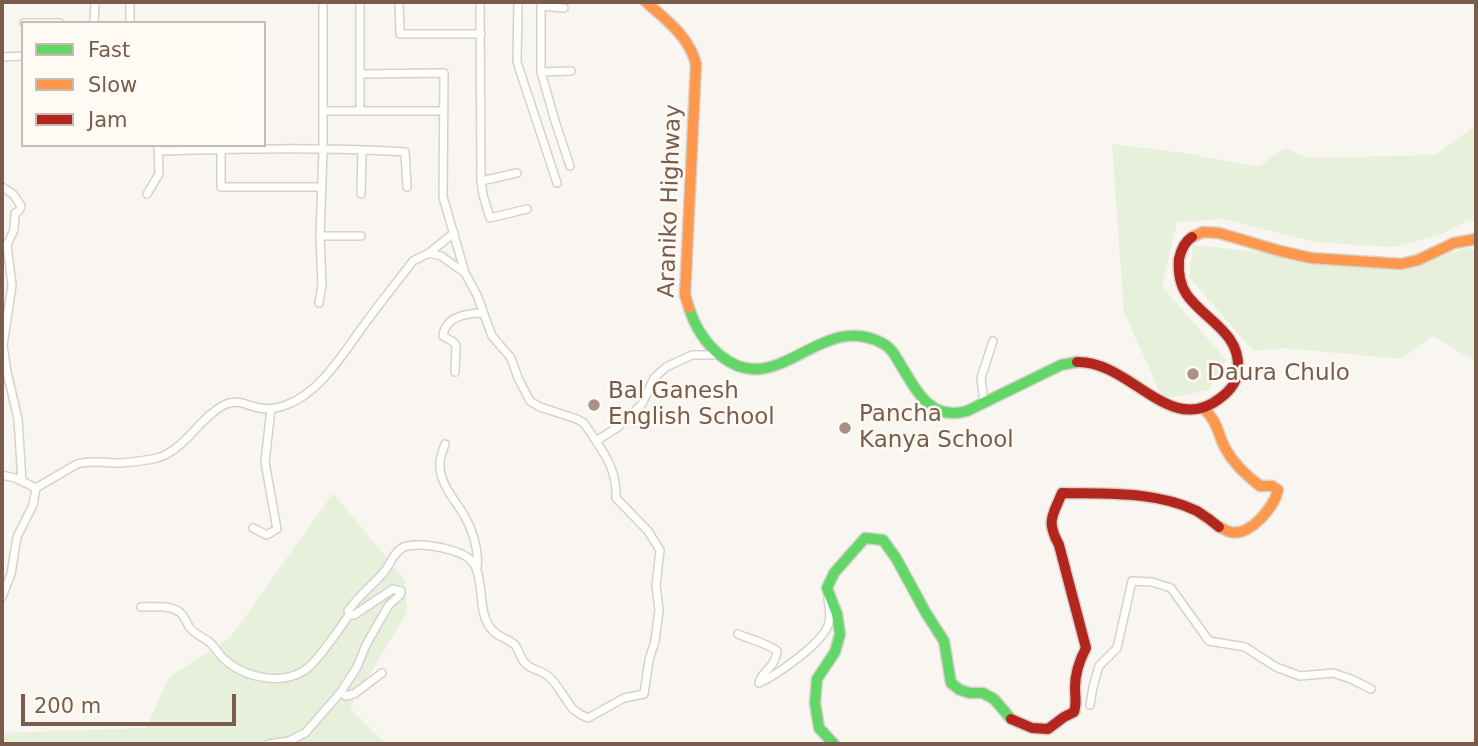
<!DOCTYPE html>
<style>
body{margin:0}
#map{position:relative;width:1478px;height:746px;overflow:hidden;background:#f9f5f0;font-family:"DejaVu Sans",sans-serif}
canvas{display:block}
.frame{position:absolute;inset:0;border:4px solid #7a5c4d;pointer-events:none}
.legend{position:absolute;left:21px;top:21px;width:245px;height:126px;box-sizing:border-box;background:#fffaf3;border:2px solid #cabbb1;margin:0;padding:9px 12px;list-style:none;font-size:21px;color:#7a5c4d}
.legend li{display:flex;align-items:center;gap:14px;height:35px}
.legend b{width:35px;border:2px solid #cabbb1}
.scale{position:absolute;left:21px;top:694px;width:215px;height:32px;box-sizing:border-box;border:4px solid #7a5c4d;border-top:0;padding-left:9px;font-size:21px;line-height:24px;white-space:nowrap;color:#7a5c4d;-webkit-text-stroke:5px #fffaf3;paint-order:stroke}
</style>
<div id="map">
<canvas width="1478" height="746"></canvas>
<div class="frame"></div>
<ul class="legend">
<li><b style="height:9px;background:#63d668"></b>Fast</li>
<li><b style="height:9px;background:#ff974d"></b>Slow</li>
<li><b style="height:9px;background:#b3261e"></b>Jam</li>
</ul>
<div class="scale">200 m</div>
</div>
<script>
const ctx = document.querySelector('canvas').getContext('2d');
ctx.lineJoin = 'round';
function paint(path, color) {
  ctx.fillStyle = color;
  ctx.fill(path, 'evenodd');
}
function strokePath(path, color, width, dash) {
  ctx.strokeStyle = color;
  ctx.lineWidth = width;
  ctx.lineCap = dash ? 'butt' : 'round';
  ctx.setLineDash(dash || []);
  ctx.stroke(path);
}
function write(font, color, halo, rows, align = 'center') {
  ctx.font = font + ' "DejaVu Sans",sans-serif';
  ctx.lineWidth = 5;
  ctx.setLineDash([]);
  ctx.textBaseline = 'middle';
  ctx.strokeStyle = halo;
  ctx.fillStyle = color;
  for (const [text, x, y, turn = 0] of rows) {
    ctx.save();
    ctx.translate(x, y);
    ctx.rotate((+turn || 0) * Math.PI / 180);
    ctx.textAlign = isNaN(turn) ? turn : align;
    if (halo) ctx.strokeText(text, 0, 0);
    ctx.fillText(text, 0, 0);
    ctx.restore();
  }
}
paint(new Path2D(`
 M1476 125V223L1469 219 1445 233 1395 247 1314 242 1223 219 1177 222 1162 286 1226 360 1209 390 1163 399 1124 312 1112 144 1184 153 1258 167 1285 148 1308 158 1435 155Z
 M1193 245 1403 267 1467 248 1476 251V362L1433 336 1401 359 1285 348 1253 351 1189 277Z
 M333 493 405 580 407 612 350 708 386 744H2V733L146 728 169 677 230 638Z`), '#e7f0db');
const street = new Path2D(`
 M399 2 400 34H481
 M480 2 481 181 483 195 490 218 527 209
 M518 2 517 62 557 183
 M541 2V72L555 121 570 166
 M541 6 564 8
 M24 23H60
 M94 23 95 2
 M130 23V2
 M2 57 23 56
 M541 72 571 71
 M360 74 444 73 443 197 465 273
 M323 111H443
 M360 111V2
 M221 149V187H321
 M158 151C240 149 323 147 405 152L407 187
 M481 181 517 173
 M2 187 13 194 21 206 19 211 15 213 14 230 7 245 12 285 3 346 7 372 18 419 22 481
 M147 194 159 174 158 145
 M361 194 362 150
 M320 236H361
 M429 253 454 233
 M319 303 322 285 320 236 323 150V2
 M455 372 456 345 452 341 443 336C445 317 466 313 483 313
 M984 403 981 378 993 341
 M445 444C443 451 439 458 440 466 440 484 455 500 464 515 473 531 479 550 477 568
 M2 475 15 478 36 488 77 464C92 460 105 463 120 463 132 462 145 461 157 458 185 450 199 418 224 405 237 398 247 406 260 408 269 410 278 408 286 405 320 393 344 352 364 325 380 303 397 282 413 261L429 253 441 256 465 273 477 295 492 336 511 358 518 378 530 401 540 407 577 419 584 423 596 441 618 427 642 404 654 378 666 367 692 355H716
 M253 528 267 535 277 529 265 462 271 409
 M2 597 11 574 17 537 33 505 36 488
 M141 607C153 607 168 605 178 611 185 615 186 623 190 628 195 634 202 637 208 641 214 645 217 652 222 657 243 678 286 688 310 666 325 651 337 632 349 615
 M738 634C749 639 769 644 777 651 775 669 761 671 759 683 777 675 826 641 829 622 831 615 829 606 828 599
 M382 673 354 694 346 696 341 692 357 667 366 645 379 622 389 605 400 595 401 591 393 589 354 615H349L348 611C358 596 372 586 384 572 390 565 394 551 404 547 419 541 465 549 474 564 484 581 478 609 489 626 496 637 505 637 514 644 519 649 520 658 525 663 531 670 541 670 548 676 559 685 564 699 574 710 578 713 583 716 588 718L624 698 644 694 649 660 655 641 659 610 656 586 660 550 648 531 616 498C617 476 609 460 596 441
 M1090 705 1093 687 1099 666 1117 648 1132 581 1152 582 1171 588 1209 641 1245 647 1276 667 1300 676 1333 673 1351 679 1371 689
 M269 744 289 741 305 733 341 692`);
const fast = new Path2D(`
 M689 308C695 327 705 343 721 356 778 402 820 310 882 343 894 349 898 362 905 372 920 398 935 420 967 411L1061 365 1077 362
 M834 744 819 728 815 703 817 679 835 652 840 634 837 614 827 588 834 573 865 538 883 540 896 558 926 613 944 641 951 683 960 690 970 693H983L994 699 1011 719`);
const slow = new Path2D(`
 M646 2C666 20 689 36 696 64L685 295 689 308
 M1192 237 1203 232 1219 233 1280 251 1311 258 1401 264 1418 260 1454 243 1476 239
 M1204 409C1217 420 1218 434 1225 448 1233 463 1247 476 1260 486H1272L1278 490C1274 507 1250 537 1230 532 1227 531 1222 528 1219 527`);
const jam = new Path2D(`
 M1077 362C1131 361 1169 437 1219 399 1230 391 1238 382 1238 368 1240 333 1205 320 1187 295 1180 285 1178 272 1179 259 1181 250 1184 242 1192 237
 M1011 719 1032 728 1048 729 1064 717 1074 712C1077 703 1075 697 1075 688 1075 674 1079 661 1086 648L1059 545C1046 521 1052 517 1062 493 1106 494 1156 491 1197 511 1205 516 1212 521 1219 527`);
strokePath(street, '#d7d1cb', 10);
strokePath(fast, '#d9d2cb', 13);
strokePath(slow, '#d9d2cb', 13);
strokePath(jam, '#d9d2cb', 13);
strokePath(street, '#fefefd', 7);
strokePath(fast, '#63d668', 10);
strokePath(slow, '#ff974d', 10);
strokePath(jam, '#b3261e', 10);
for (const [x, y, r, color] of [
 [1193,374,7,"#a69286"],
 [594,405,7,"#a69286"],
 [845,428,7,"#a69286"]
]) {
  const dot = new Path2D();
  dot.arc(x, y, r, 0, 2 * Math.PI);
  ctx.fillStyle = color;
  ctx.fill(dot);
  strokePath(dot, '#fffaf3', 2.5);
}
write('23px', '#7a5c4d', '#fffaf3', [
 ["Araniko Highway",671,201,-88]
]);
write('23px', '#7a5c4d', '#fffaf3', [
 ["Daura Chulo",1207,374],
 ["Bal Ganesh",608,392],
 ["English School",608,418],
 ["Pancha",859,415],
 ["Kanya School",859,441]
], 'left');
</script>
